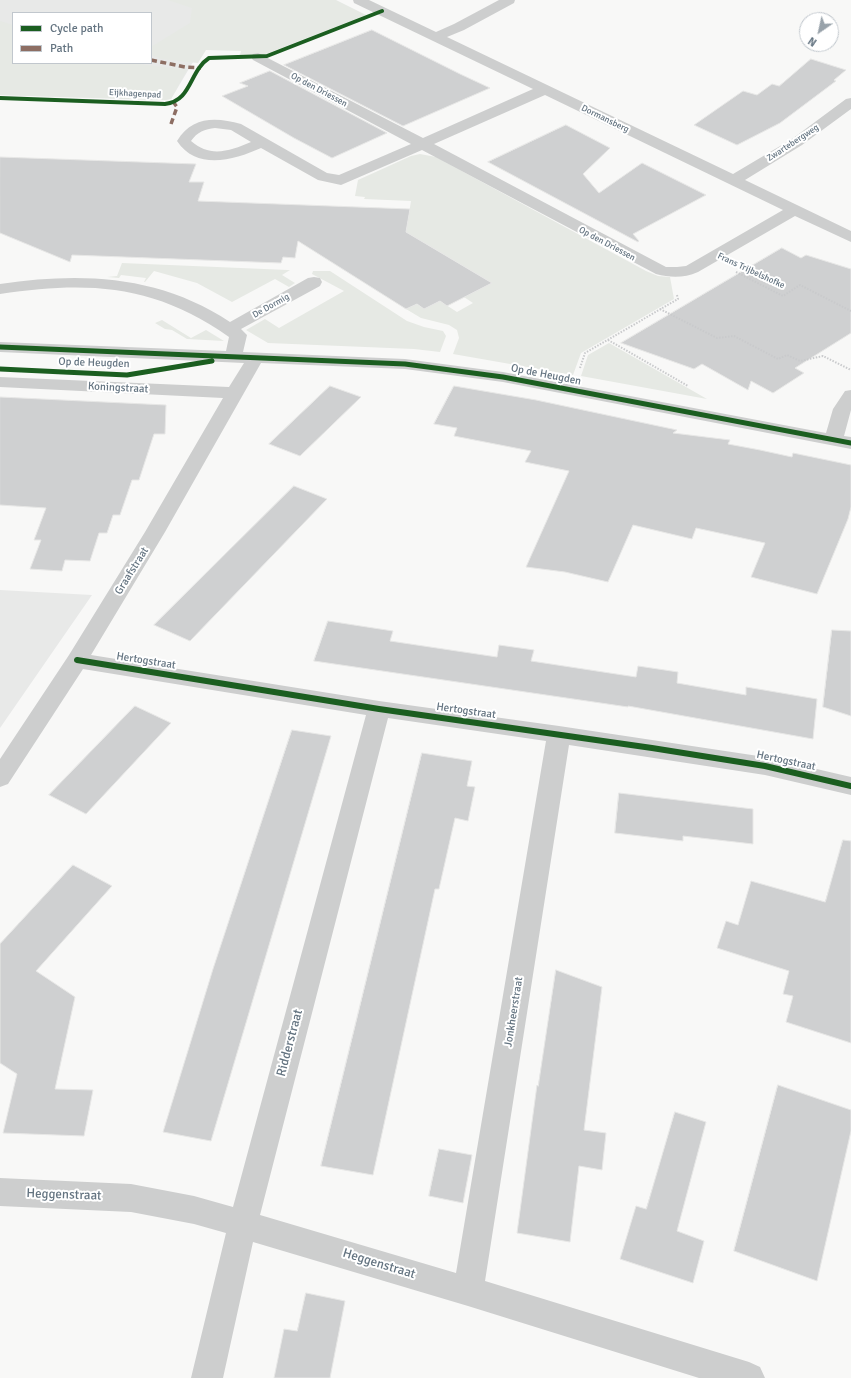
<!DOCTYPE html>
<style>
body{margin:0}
#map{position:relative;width:851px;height:1378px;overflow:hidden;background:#f8f8f7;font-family:Signika,sans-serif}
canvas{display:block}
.legend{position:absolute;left:12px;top:12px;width:140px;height:52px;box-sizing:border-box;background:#fff;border:1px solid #c1c7cd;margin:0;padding:5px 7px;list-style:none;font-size:12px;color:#647481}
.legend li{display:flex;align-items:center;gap:8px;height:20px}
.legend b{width:20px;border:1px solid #c1c7cd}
.north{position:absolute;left:799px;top:12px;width:40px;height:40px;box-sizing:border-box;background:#fff;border:1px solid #c1c7cd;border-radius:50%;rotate:214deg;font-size:11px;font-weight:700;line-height:16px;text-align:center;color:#647481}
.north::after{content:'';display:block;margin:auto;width:14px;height:18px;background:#98a2aa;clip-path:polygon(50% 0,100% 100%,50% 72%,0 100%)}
</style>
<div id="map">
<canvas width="851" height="1378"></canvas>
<ul class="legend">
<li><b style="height:5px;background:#1b5e20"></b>Cycle path</li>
<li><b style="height:5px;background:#8d6e63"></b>Path</li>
</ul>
<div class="north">N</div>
</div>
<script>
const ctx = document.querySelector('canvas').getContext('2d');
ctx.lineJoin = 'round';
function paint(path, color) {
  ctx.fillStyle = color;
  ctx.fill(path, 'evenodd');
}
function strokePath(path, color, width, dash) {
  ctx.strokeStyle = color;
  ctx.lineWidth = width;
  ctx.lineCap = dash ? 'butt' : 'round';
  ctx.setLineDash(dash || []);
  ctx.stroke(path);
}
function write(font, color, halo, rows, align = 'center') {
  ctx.font = font + ' Signika,sans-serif';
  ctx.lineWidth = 4;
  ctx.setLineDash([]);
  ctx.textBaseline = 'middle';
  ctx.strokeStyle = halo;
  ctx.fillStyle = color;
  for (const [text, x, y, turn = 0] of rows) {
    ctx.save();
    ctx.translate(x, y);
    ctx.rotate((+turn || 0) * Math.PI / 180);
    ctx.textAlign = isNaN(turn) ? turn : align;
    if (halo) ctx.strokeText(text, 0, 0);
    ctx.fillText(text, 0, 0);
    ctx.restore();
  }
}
paint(new Path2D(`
 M0 0H230L171 99 159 100 0 95ZM13 13H151V63H13Z
 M0 590 92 595 0 728Z`), '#e8e9e8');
paint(new Path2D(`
 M168 0H336L366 15 266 54 240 55 241 51 206 50 198 63 161 59 151 55V47L190 23 192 8Z
 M0 21 13 25V63H131L187 70 171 99 166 100 0 95Z
 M420 154 436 157 646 271 658 276 670 277 674 299 581 353 573 375 453 354 459 338 457 330 449 325 421 318 406 309 417 304 424 309 440 301 457 312 473 303 464 297 492 283 406 232 411 201 364 199 365 197 355 196 358 180 411 156Z
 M122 263 288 270H290L282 275 295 283 289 287 275 279 232 302 197 283 154 271 145 282H144L146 278 121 275 119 278 107 277 117 276Z
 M313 271H330L407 321 424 327 443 331 446 336 440 352 414 349 268 343 246 330 265 319 279 328 344 291 312 274Z
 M162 320 191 338 206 330 224 341 187 339 172 330 165 329 155 323Z
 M609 343 707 399 581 376 588 355Z`), '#e6e9e4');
const building = new Path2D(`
 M372 30 460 74 490 88 403 126 284 65Z
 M811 59 846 70 834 80 836 81 780 123 737 145 694 125 743 91 757 95 772 84 779 86Z
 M270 71 387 133 332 158 294 138 222 96 248 86 240 83Z
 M566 125 610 148 583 174 599 193 642 163 706 195 633 234 639 241 638 242 488 162Z
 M0 157 196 164 189 182H204L198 201 410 209 406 232 492 283 447 306 440 301 424 309 417 304 406 309 298 241 295 258 283 257 281 263 72 255 70 262 0 233Z
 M782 248 801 258 806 255 851 269V333L795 368 804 373 773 393 751 381 748 390 702 364 694 369 621 343Z
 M330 386 361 397 300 456 269 444Z
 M454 386 536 400 677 430 673 433 730 440 728 444 760 450 792 457 793 453 851 465V507L848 519 817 594 751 577 765 543 696 528 692 539 633 525 608 582 565 572 526 567 569 471 525 462 531 451 454 436 457 428 434 424Z
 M0 397 166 405 165 434H154L139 480H132L120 515H113L107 533H99L90 561 65 560 62 571 30 569 41 540H34L46 508 0 505Z
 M294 486 327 499 190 641 154 625Z
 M328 621 393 631 390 641 497 657 499 645 534 650 531 661 636 677 638 666 678 672 677 683 746 695V687L817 699 813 739 628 706V707L314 661Z
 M832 630 851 631V716L823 707Z
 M135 706 171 723 86 814 49 795Z
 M292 730 331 736 211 1141 163 1132 213 969Z
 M422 753 472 761 467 786 475 787 468 821 455 818 439 889H435L373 1175 321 1166Z
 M619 793 753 809V844L683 836V841L615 833Z
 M843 840 851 841V1043L786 1022 793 996 783 994 789 971 717 948 726 921 738 925 751 881 825 902Z
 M73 865 112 886 36 971 75 997 55 1089 93 1090 84 1136 3 1133 17 1074 0 1063V944Z
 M556 970 602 987 584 1130 606 1133 602 1170 579 1166 570 1242 517 1233 537 1085 538 1086Z
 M778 1085 851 1110V1131L817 1281 734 1251Z
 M675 1112 706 1122 677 1231 704 1241 693 1283 620 1259 636 1206 646 1209Z
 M439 1149 472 1155 463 1203 429 1196Z
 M306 1293 345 1301 330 1378H274L284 1329 297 1331Z`);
paint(building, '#cfd0d1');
strokePath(building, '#e7e7e6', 1);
strokePath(new Path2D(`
 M736 272 783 296 800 285 851 311
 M660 309 717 338 734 336 778 359 787 355 800 361 823 356 851 370
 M608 340 688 386
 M580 368 585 353 678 299 677 295`), '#c9cacc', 2, [1.5, 1.5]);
paint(new Path2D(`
 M353 0H369L436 32 454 24 499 0H515L514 3 464 30 447 37 733 174 792 139 846 99 851 98V109L802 145 745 180 851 231V242L795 216 698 272C684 278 671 278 656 274L422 150 341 185 318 180 261 148C234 160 197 171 177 141 192 116 216 117 241 124L327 173 339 175 411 144 253 60 251 57 253 54 258 53 423 138 533 89 354 3ZM545 95 783 210 686 266 677 267H666L434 144ZM215 128 231 130 251 142C230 151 210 158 191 141 197 132 205 129 215 128Z
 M314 277 320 278 322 282 320 286 241 329 247 335 243 352 405 359 503 372 826 433 833 409 845 391 851 390V410L844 436 851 437V449L503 382 405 369 261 363 165 532 91 655 379 701 559 726 765 757 851 777V795L765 775 569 745 485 1281 749 1362 760 1367 765 1378H699L468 1306 253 1242 223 1378H191L226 1233 194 1224 131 1212 0 1206V1178L131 1184 194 1196 233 1207 366 715 83 669 8 784 0 787V759L69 655 145 532 223 398 0 387V377L229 387 244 363 0 352V342L226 351 229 337C154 284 88 281 0 294V284C82 272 159 275 230 322L308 278ZM388 718 546 741 456 1273 260 1215Z`), '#cdcece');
strokePath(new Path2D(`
 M151 60 185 67 201 68
 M171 124 177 107 174 103`), '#8d6e63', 3.5, [6, 3.5]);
strokePath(new Path2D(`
 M0 98 165 104C192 101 189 71 209 58L267 56 382 11`), '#1b5e20', 4);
strokePath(new Path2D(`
 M0 347 405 364 503 377 851 443
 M0 369 127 375 212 361`), '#1b5e20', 5);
strokePath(new Path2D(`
 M77 660 379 709 652 748 765 766 851 786`), '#1b5e20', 6);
write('9px', '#647481', '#fff', [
 ["Op den Driessen",319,90,28],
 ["Eijkhagenpad",135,94,3],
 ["Dormansberg",605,119,26],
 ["Zwartebergweg",793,143,-33],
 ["Op den Driessen",607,244,28],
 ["Frans Trijbelshofke",751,271,25],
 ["De Dormig",271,306,-29]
]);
write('11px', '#647481', '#fff', [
 ["Op de Heugden",94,363,2],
 ["Op de Heugden",546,375,11],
 ["Koningstraat",118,388,3],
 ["Graafstraat",132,571,-58],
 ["Hertogstraat",146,661,9],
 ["Hertogstraat",466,711,8],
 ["Hertogstraat",786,761,12],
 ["Jonkheerstraat",514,1012,-81]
]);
write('13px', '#647481', '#fff', [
 ["Ridderstraat",290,1043,-75],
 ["Heggenstraat",64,1195,2],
 ["Heggenstraat",379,1264,17]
]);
</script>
